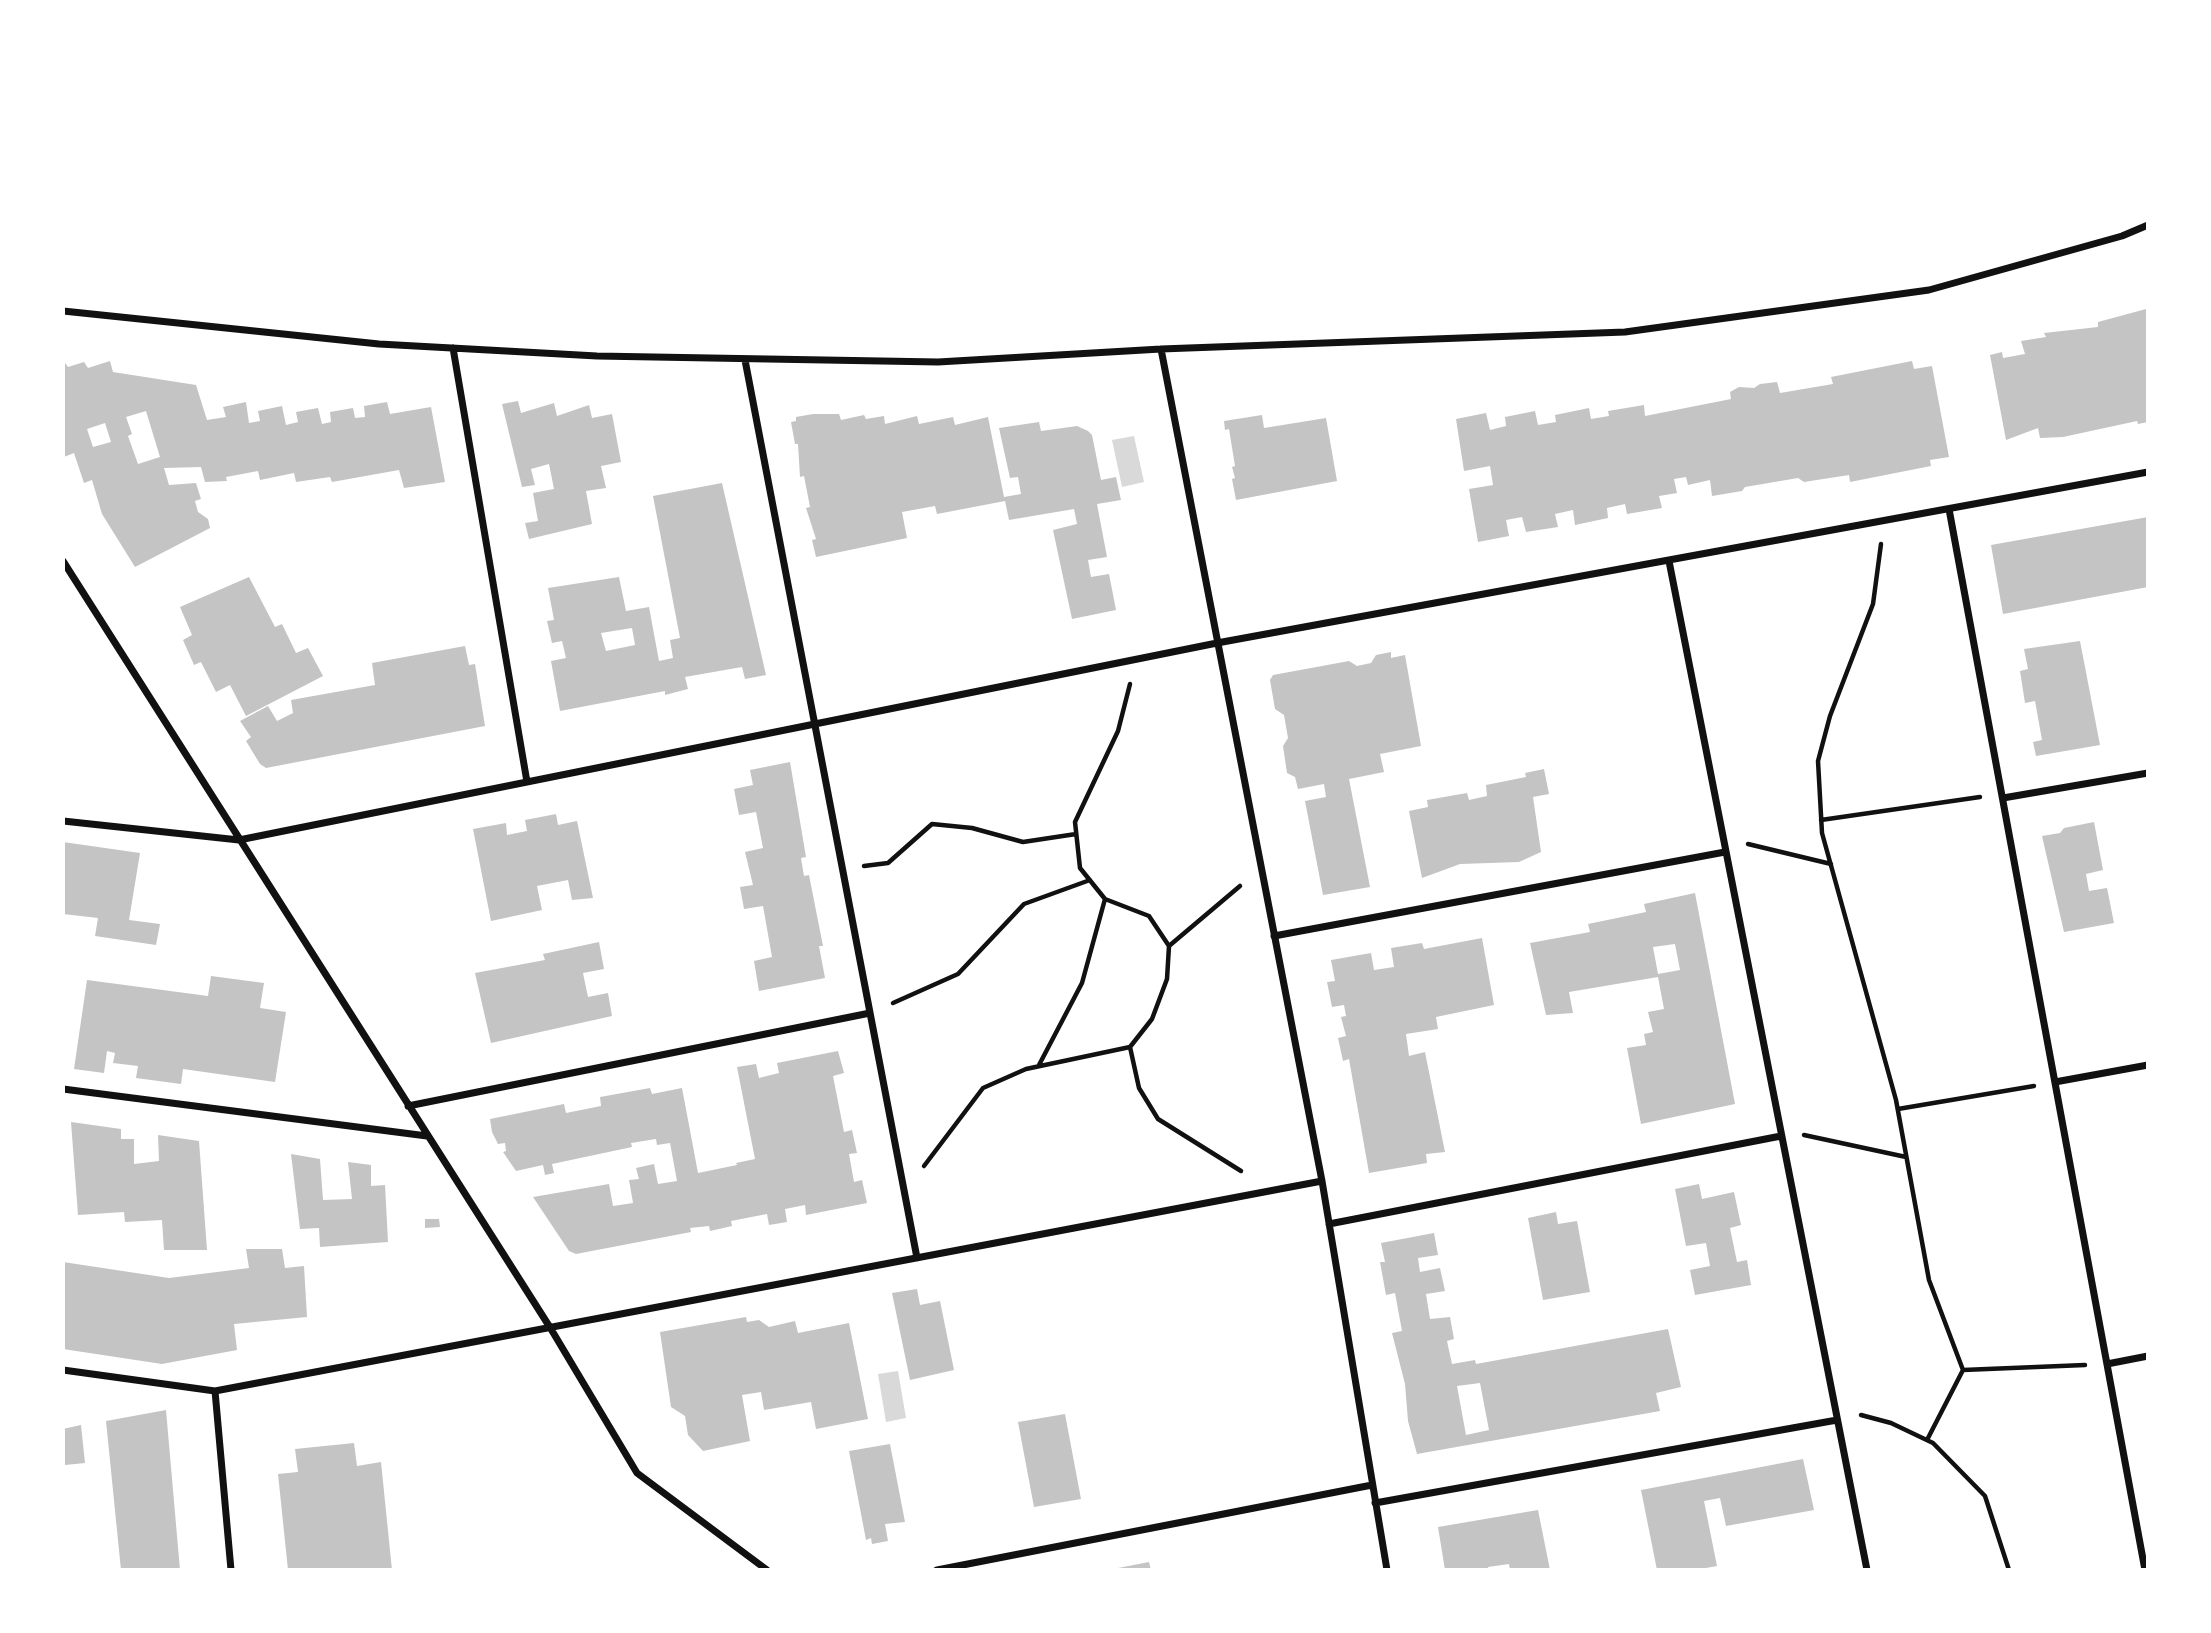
<!DOCTYPE html>
<style>
body{margin:0}
#map{position:relative;width:2211px;height:1633px;overflow:hidden;background:#fff;font-family:Ubuntu,sans-serif}
canvas{display:block}
.frame{position:absolute;inset:0;border:65px solid #fff;pointer-events:none}
</style>
<div id="map">
<canvas width="2211" height="1633"></canvas>
<div class="frame"></div>
</div>
<script>
const ctx = document.querySelector('canvas').getContext('2d');
ctx.lineJoin = 'round';
function paint(path, color) {
  ctx.fillStyle = color;
  ctx.fill(path, 'evenodd');
}
function strokePath(path, color, width, dash) {
  ctx.strokeStyle = color;
  ctx.lineWidth = width;
  ctx.lineCap = dash ? 'butt' : 'round';
  ctx.setLineDash(dash || []);
  ctx.stroke(path);
}
paint(new Path2D(`
 M1134 436 1144 482 1122 487 1112 440Z
 M898 1371 906 1418 886 1422 878 1374Z`), '#d9d9d9');
paint(new Path2D(`
 M2146 309 2148 422 2138 424 2137 421 2063 437 2040 438 2038 428 2006 440 1990 355 2002 352 2003 358 2025 354 2021 341 2046 337 2044 333 2098 327V322Z
 M63 360 68 367 84 362 88 368 110 361 113 372 196 385 207 420 226 417 223 407 246 402 249 423 260 421 258 411 282 406 286 425 298 422 296 412 318 408 322 424 331 422 330 412 353 408 355 418 365 417 364 406 387 402 390 414 431 407 445 482 404 488 399 470 332 482 330 477 296 482 294 473 260 480 258 471 226 477 227 481 205 482 201 467 164 468 169 485 196 483 201 499 195 501 198 512 208 519 210 528 135 567 102 514 92 480 84 483 74 453 64 457ZM146 411 160 457 138 464 128 436 132 434 126 417ZM105 423 111 442 93 447 87 429Z
 M1912 361 1914 369 1932 366 1949 457 1930 460 1931 466 1850 482 1849 475 1804 482 1798 478 1745 487 1742 491 1712 496 1710 480 1688 485 1686 477 1674 479 1677 493 1659 496 1662 508 1627 514 1625 504 1607 508 1608 518 1575 525 1573 510 1555 514 1558 527 1526 532 1522 517 1506 520 1509 536 1478 542 1469 489 1493 485 1490 466 1464 471 1456 419 1486 413 1490 430 1506 426 1505 417 1535 411 1538 425 1556 422 1555 415 1589 408 1591 419 1609 416 1608 411 1644 405 1645 416 1731 399 1730 392 1739 387 1754 388 1760 384 1777 382 1780 393 1833 384 1831 377Z
 M518 401 521 413 554 403 557 416 589 405 592 418 612 414 621 462 601 466 606 488 586 491 592 524 529 539 525 523 538 521 533 493 554 489 549 464 531 469 535 485 522 487 502 404Z
 M813 414H839L841 420 864 415 866 419 884 416 885 424 917 416 919 424 953 417 955 425 988 417 1004 497 1021 494 1018 477 1010 478 999 428 1039 422 1041 431 1077 426 1088 431 1092 435 1101 480 1116 477 1121 500 1097 504 1107 557 1088 560 1091 577 1109 574 1116 610 1072 619 1053 530 1077 524 1074 509 1009 520 1005 501 937 514 935 506 902 512 907 538 816 557 812 540 816 539 806 508 810 507 804 476 800 477 798 444H795L791 422 796 421V417Z
 M1262 415 1264 428 1326 418 1337 481 1236 500 1232 479 1235 478 1232 467 1235 466 1229 429 1225 430 1224 421Z
 M722 483 766 675 745 679 742 667 685 677 688 689 665 695V691L560 711 551 661 566 658 562 641 552 643 547 621 554 620 548 588 619 577 626 611 649 607 659 661 673 658 670 640 680 638 653 496ZM632 628 635 645 606 651 601 633Z
 M2148 517V587L2003 614 1991 545Z
 M249 577 275 627 282 624 296 653 308 648 323 676 246 716 230 685 216 692 201 662 194 665 183 640 192 635 180 607Z
 M2080 641 2100 745 2036 756 2033 742 2042 740 2035 701 2025 703 2020 671 2028 669 2024 649Z
 M465 646 469 665 475 664 485 726 266 768 260 764 246 741 251 737 240 721 268 706 277 721 293 713 291 700 375 685 372 663Z
 M1391 652V658L1405 655 1421 746 1380 754 1384 772 1349 779 1370 887 1323 895 1305 801 1326 797 1324 784 1298 789 1295 777 1287 773 1283 746 1288 738 1284 715 1275 709 1270 680 1273 675 1349 661 1357 666 1371 663 1376 655Z
 M790 762 806 857 801 858 804 876 809 875 823 946H819L825 978 759 991 754 961 772 957 763 906 744 909 740 887 753 885 745 852 763 848 756 812 739 815 734 789 753 785 750 770Z
 M1544 769 1549 794 1533 797 1541 852 1519 862 1460 864 1422 878 1409 811 1428 807 1427 800 1467 793 1469 800 1487 796 1486 785 1526 777 1525 773Z
 M556 814 558 825 577 821 593 898 572 900 568 880 537 886 542 910 491 921 473 829 506 823 507 835 527 831 525 820Z
 M2094 822 2103 870 2086 874 2089 891 2107 888 2114 923 2064 932 2042 836 2060 833 2064 828Z
 M63 842 140 853 129 920 160 924 156 945 95 936 98 918 63 914Z
 M1695 893 1735 1104 1641 1124 1627 1048 1646 1045 1644 1034 1653 1032 1648 1012 1664 1009 1658 977 1569 992 1573 1013 1546 1015 1530 943 1590 932 1588 924 1646 912 1644 904ZM1675 944 1680 970 1658 974 1653 947Z
 M1482 938 1494 1005 1436 1017 1438 1029 1406 1034 1409 1056 1425 1052 1445 1152 1426 1154 1427 1163 1369 1173 1349 1059 1343 1061 1338 1038 1346 1036 1341 1017 1346 1016 1344 1005 1332 1007 1327 982 1335 981 1331 960 1371 953 1374 970 1394 967 1391 948 1422 943 1424 949Z
 M599 942 604 969 583 973 588 997 608 993 612 1016 491 1043 475 973 545 960 543 954Z
 M211 976 264 983 260 1008 286 1012 275 1082 183 1069 181 1084 136 1078 138 1066 113 1063 115 1053 107 1051 104 1073 74 1069 87 980 208 996Z
 M838 1051 844 1073 833 1076 844 1132 852 1130 857 1153 849 1154 854 1182 862 1180 867 1203 806 1215 805 1205 785 1209 787 1222 769 1225 767 1214 731 1221 732 1226 710 1231 709 1226 690 1228 691 1232 576 1254 569 1251 533 1197 609 1184 613 1206 633 1203 629 1180 639 1179 636 1168 654 1164 658 1184 677 1181 670 1143 657 1145 656 1139 631 1143 632 1147 552 1164 554 1173 545 1175 543 1165 516 1171 503 1152 506 1151 505 1143 498 1144 492 1132 490 1119 564 1104 566 1113 601 1106 600 1097 650 1088 652 1094 682 1088 698 1173 737 1165 736 1163 755 1159 737 1067 756 1064 759 1078 779 1073 777 1063Z
 M71 1122 121 1129V1139H134V1164L159 1161 158 1135 199 1141 207 1250H164L162 1220 125 1222 124 1212 78 1215Z
 M291 1154 320 1159 323 1200 352 1199 348 1162 371 1165V1186L385 1185 388 1242 320 1247 319 1228 300 1229Z
 M1699 1184 1702 1199 1734 1192 1741 1225 1730 1228 1737 1262 1747 1260 1751 1285 1695 1295 1690 1270 1710 1266 1706 1243 1686 1246 1675 1189Z
 M1556 1212 1558 1224 1577 1221 1590 1292 1543 1300 1528 1218Z
 M425 1219H439L440 1227 425 1228Z
 M1434 1233 1438 1255 1418 1258 1420 1272 1440 1268 1445 1291 1426 1294 1430 1319 1450 1317 1454 1339 1447 1341 1452 1364 1475 1360 1476 1364 1668 1329 1681 1387 1656 1393 1660 1411 1417 1454 1408 1421 1405 1384 1392 1333 1402 1331 1395 1293 1386 1295 1380 1262H1385L1381 1243ZM1480 1383 1489 1430 1466 1435 1457 1386Z
 M246 1249H282L285 1268 304 1266 307 1317 234 1324 237 1350 162 1364 63 1349V1262L169 1278 249 1268Z
 M917 1289 920 1305 940 1301 954 1370 910 1380 892 1293Z
 M746 1317 747 1322 759 1320 769 1327 795 1321 798 1333 849 1323 868 1419 816 1429 811 1402 764 1410 761 1392 742 1395 750 1441 703 1451 688 1435 685 1416 671 1407 660 1332Z
 M166 1410 180 1570H121L106 1421Z
 M1065 1414 1081 1499 1034 1507 1018 1422Z
 M81 1425 85 1463 65 1465 63 1482V1429Z
 M354 1443 357 1466 381 1462 392 1570H288L278 1474 298 1472 295 1449Z
 M890 1444 905 1522 885 1524 888 1541 872 1544 871 1538 866 1540 849 1451Z
 M1803 1459 1814 1510 1726 1526 1720 1498 1704 1501 1717 1566 1695 1570H1657L1641 1490Z
 M1538 1510 1550 1570H1510L1509 1564 1488 1567 1489 1570H1445L1438 1527Z
 M1149 1562 1151 1570H1113V1569Z`), '#c4c4c4');
strokePath(new Path2D(`
 M1881 544 1873 604 1830 716 1818 761 1822 833 1896 1100 1929 1280 1963 1370 1927 1440
 M1821 820 1980 797
 M1748 844 1831 864
 M864 866 888 863 932 824 972 828 1023 842 1076 834
 M1169 946 1240 886
 M893 1003 958 974 1024 904 1090 880
 M1130 1047 1139 1088 1158 1119 1241 1171
 M1039 1065 1082 983 1105 899
 M1898 1109 2034 1086
 M1804 1135 1906 1157
 M924 1166 983 1088 1026 1069 1130 1047 1152 1019 1167 979 1169 946 1149 916 1105 899 1080 868 1075 822 1118 731 1130 684
 M1963 1370 2085 1365
 M1861 1415 1891 1423 1933 1443 1985 1496 2009 1570`), '#111', 4.5);
strokePath(new Path2D(`
 M63 311 379 344 597 356 938 362 1161 349 1625 332 1929 290 2122 236 2148 225
 M453 348 527 782
 M1161 349 1322 1181 1387 1570
 M745 360 917 1258
 M1949 509 2145 1570
 M63 561 551 1329 637 1473 767 1570
 M1669 561 1867 1570
 M2003 798 2148 773
 M63 821 239 840 1217 643 2148 472
 M1274 936 1725 852
 M2055 1082 2148 1065
 M63 1089 427 1136
 M408 1106 870 1013
 M1329 1224 1781 1136
 M2107 1364 2148 1356
 M63 1370 215 1391 1322 1181
 M215 1391 231 1570
 M1375 1503 1837 1420
 M937 1570 1372 1485`), '#111', 7);
</script>
